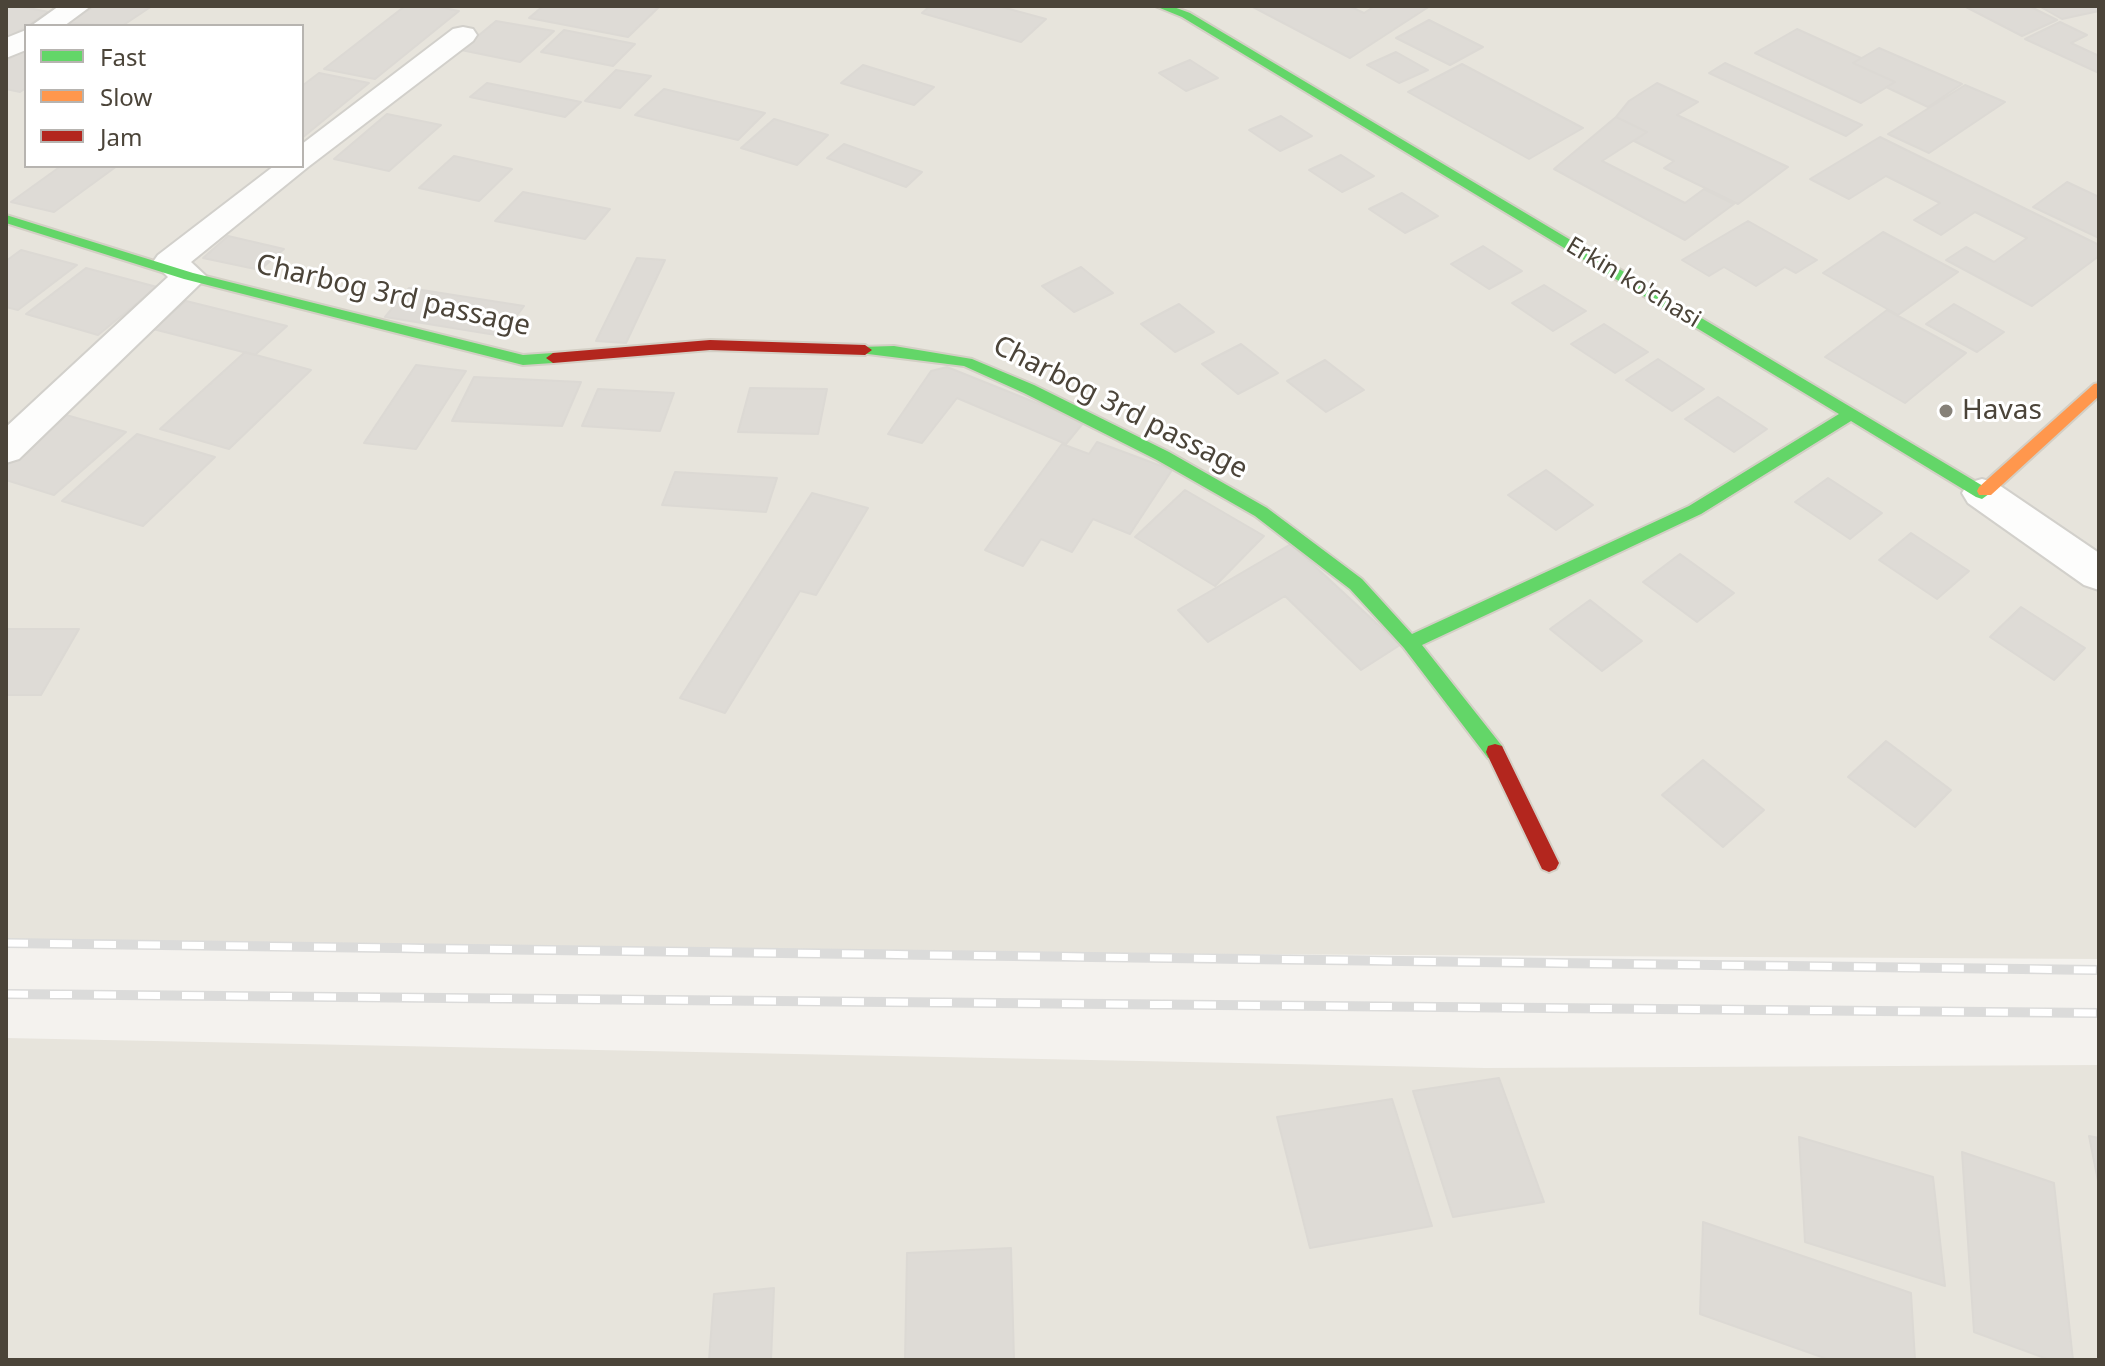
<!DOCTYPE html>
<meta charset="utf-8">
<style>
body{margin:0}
#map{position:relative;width:2105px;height:1366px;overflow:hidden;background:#f4f2ee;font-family:"Noto Sans",sans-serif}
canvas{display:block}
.frame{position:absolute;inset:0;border:8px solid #4b4439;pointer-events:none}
.legend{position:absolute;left:24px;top:24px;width:280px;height:144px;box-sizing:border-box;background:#fff;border:2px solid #b7b4b0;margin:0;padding:10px 14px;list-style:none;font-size:24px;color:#4b4439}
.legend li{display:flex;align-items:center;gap:16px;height:40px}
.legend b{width:40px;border:2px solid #b7b4b0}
</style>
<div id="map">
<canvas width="2105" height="1366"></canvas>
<div class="frame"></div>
<ul class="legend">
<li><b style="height:10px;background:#63d668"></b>Fast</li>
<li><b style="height:10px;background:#ff974d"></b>Slow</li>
<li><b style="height:10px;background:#b3261e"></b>Jam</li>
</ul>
</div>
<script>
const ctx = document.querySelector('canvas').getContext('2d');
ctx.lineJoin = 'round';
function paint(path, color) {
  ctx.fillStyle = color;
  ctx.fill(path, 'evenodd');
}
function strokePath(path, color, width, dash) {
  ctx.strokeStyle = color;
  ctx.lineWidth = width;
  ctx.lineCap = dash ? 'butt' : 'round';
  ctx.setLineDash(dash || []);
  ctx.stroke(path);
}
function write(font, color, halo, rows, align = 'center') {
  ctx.font = font + ' "Noto Sans",sans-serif';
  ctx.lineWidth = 6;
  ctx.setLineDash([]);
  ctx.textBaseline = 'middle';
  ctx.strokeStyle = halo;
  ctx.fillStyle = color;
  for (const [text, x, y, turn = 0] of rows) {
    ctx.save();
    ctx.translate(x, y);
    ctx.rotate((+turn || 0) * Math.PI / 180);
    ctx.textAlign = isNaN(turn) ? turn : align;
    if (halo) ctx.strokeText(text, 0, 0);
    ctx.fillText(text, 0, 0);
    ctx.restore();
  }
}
paint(new Path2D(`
 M6 6H2099V959L6 947ZM26 26H302V166H26Z
 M6 1038 1485 1068 2099 1065V1360H6Z`), '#e7e4dc');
const building = new Path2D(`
 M6 6H18L49 12 6 39Z
 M95 6H152L122 26 68 23Z
 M405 6H433L459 11 375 79 324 69Z
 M543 6H660L628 37 529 18Z
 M930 6H998L1046 19 1021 42 922 13Z
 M1251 6H1349L1364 13 1375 6H1430L1350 58Z
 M1964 6H2029L2057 20 2022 36Z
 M2039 6H2099V11L2062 19Z
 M1429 20 1483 47 1450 65 1396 38Z
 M496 21 554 31 520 62 461 50Z
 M2060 22 2087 35 2071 43 2099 56V73L2025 39Z
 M1797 29 1861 58 1853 63 1895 82 1861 103 1755 53Z
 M564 30 635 44 613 66 541 52Z
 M1879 48 1962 84 1928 107 1886 87 1895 82 1853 63Z
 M26 49V88L20 92 6 89V61Z
 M1396 52 1428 70 1399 83 1367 65Z
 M1190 60 1218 78 1186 91 1159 73Z
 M1725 63 1862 125 1846 136 1709 73Z
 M1462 64 1583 128 1529 159 1408 92Z
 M863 65 934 87 914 105 841 83Z
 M616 70 651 76 620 108 585 101Z
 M319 73 369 83 302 138V86Z
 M487 83 581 102 565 117 470 97Z
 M1657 83 1698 102 1677 115 1788 167 1738 204 1664 168 1674 161 1634 141 1647 132 1616 117 1629 101Z
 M1965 85 2005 102 1929 153 1888 134Z
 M664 89 765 113 738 140 635 115Z
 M387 114 441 125 389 171 334 159Z
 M1281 116 1312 136 1280 151 1249 130Z
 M1616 117 1647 132 1602 161 1685 203 1704 189 1734 204 1685 240 1554 169Z
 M774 119 828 135 797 165 741 148Z
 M1880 137 2099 245V256L2032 306 1946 260 1966 247 1994 262 2027 238 1975 212 1941 235 1914 220 1940 203 1886 176 1849 199 1810 179Z
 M844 144 922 172 906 187 827 158Z
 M1341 155 1374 176 1342 192 1309 170Z
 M454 156 512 169 479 201 419 188Z
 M61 166H117L54 212 11 202Z
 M2067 182 2099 197V238L2033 207Z
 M523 192 610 209 585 239 495 221Z
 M1402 193 1438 216 1405 233 1369 209Z
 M1748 221 1817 260 1796 273 1785 267 1756 286 1724 267 1709 276 1682 260Z
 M1883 232 1958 272 1898 315 1823 273Z
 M228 236 284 249 260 270 203 258Z
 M1483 246 1522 271 1489 289 1451 264Z
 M21 250 77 265 18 310 6 307V261Z
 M637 258 665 260 626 343 596 341Z
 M1081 267 1113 293 1074 312 1042 286Z
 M86 268 157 287 98 335 26 314Z
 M1544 285 1586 311 1553 331 1512 303Z
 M409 288 524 306 502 336 385 317Z
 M186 301 287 326 255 355 153 329Z
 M1179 304 1214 332 1175 352 1141 324Z
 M1954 304 2004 332 1977 352 1926 324Z
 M1887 310 1966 353 1905 403 1825 357Z
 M1604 324 1648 352 1615 373 1571 344Z
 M1241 344 1278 373 1238 394 1202 364Z
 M245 352 311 370 229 449 160 429Z
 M1658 359 1704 389 1672 411 1626 380Z
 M1325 360 1364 390 1326 412 1287 381Z
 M416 365 466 371 416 449 364 443Z
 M947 367 1084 422 1066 444 957 398 922 443 888 434 931 371Z
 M474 377 581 382 562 426 452 421Z
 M750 388 827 389 818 434 738 432Z
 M598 389 674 393 660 431 582 426Z
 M1718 397 1767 429 1734 452 1685 419Z
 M66 415 126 432 54 495 6 480V466Z
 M137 434 215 457 143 526 62 501Z
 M1097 442 1172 470 1130 534 1093 519 1072 552 1041 539 1023 566 985 550 1062 444 1089 454Z
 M1546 470 1593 505 1556 530 1508 495Z
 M675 472 777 478 766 512 662 505Z
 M1828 478 1882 513 1850 539 1795 502Z
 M1185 490 1264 536 1215 586 1135 537Z
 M812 493 868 508 816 595 800 591 725 713 680 698Z
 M1911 533 1969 571 1937 599 1879 560Z
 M1291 544 1400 645 1361 670 1285 596 1208 642 1178 610Z
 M1680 554 1734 593 1697 622 1643 582Z
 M1590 600 1642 641 1602 671 1550 629Z
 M2021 607 2085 648 2054 680 1990 637Z
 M8 629H79L41 695H6Z
 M1886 741 1951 790 1915 827 1848 777Z
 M1703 760 1764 810 1723 847 1662 795Z
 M1499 1078 1544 1202 1453 1217 1413 1091Z
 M1392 1099 1432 1226 1310 1248 1277 1117Z
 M2089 1136 2099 1138V1186Z
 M1799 1137 1933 1177 1945 1286 1805 1242Z
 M1962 1152 2054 1183 2073 1360H2050L1974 1332Z
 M1703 1222 1911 1293 1915 1360H1830L1700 1314Z
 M1011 1248 1014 1360H905L907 1253Z
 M774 1288 771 1360H709L714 1294Z`);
paint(building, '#dedbd6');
strokePath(building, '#dcd9d4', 2);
const street = new Path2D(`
 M59 6H91L64 26H31Z
 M463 27 473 29 477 35 473 41 308 167 191 262 206 276 201 283 19 459 6 463V427L168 277 153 262 158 255 274 166H302V144L453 29Z
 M26 30V50L6 58V38Z
 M1982 479 1996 483 2099 553V590L2084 585 1968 503 1962 493 1968 483Z`);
const fast = new Path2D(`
 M1155 6H1171L1190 13 1983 486 1991 487 1993 491 1982 499 1976 497 1851 421 1701 514 1422 645 1502 746 1504 752 1502 758 1495 760 1488 758 1404 648 1350 589 1255 516 1157 460 1024 393 964 366 860 353V347L894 346 972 359 1034 385 1169 452 1267 508 1362 579 1412 634 1689 506 1839 414 1182 17Z
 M6 215 193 273 523 355 553 353 560 358 553 363 523 365 184 279 6 223Z`);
const slow = new Path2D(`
 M2099 383V396L1991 495H1979L1977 491 1979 487 2094 384Z`);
const jam = new Path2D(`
 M710 340 865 345 872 350 865 355 710 350 553 363 546 358 553 353Z
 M1495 744 1502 746 1556 857 1559 863 1556 869 1549 872 1542 869 1486 752 1488 746Z`);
strokePath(street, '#d2d0cb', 4);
strokePath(fast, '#d3cfc5', 4);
strokePath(slow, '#d3cfc5', 4);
strokePath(jam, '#d3cfc5', 4);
paint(street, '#fdfdfc');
paint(fast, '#63d668');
paint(slow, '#ff974d');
paint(jam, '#b3261e');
const rail = new Path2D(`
 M6 943 2099 970
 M6 994 2099 1013`);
strokePath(rail, '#dbdbda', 10);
strokePath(rail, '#fff', 7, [22]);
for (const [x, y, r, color] of [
 [1946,411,8,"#868178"]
]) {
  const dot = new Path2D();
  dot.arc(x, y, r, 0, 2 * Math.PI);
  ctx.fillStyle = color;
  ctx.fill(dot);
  strokePath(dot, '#fff', 3);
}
write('24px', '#4b4439', '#fff', [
 ["Erkin ko'chasi",1633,283,31]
]);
write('28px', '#4b4439', '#fff', [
 ["Chаrbog 3rd passage",393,296,13],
 ["Chаrbog 3rd passage",1120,408,27]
]);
write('28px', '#4b4439', '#fff', [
 ["Havas",1962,411]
], 'left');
</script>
